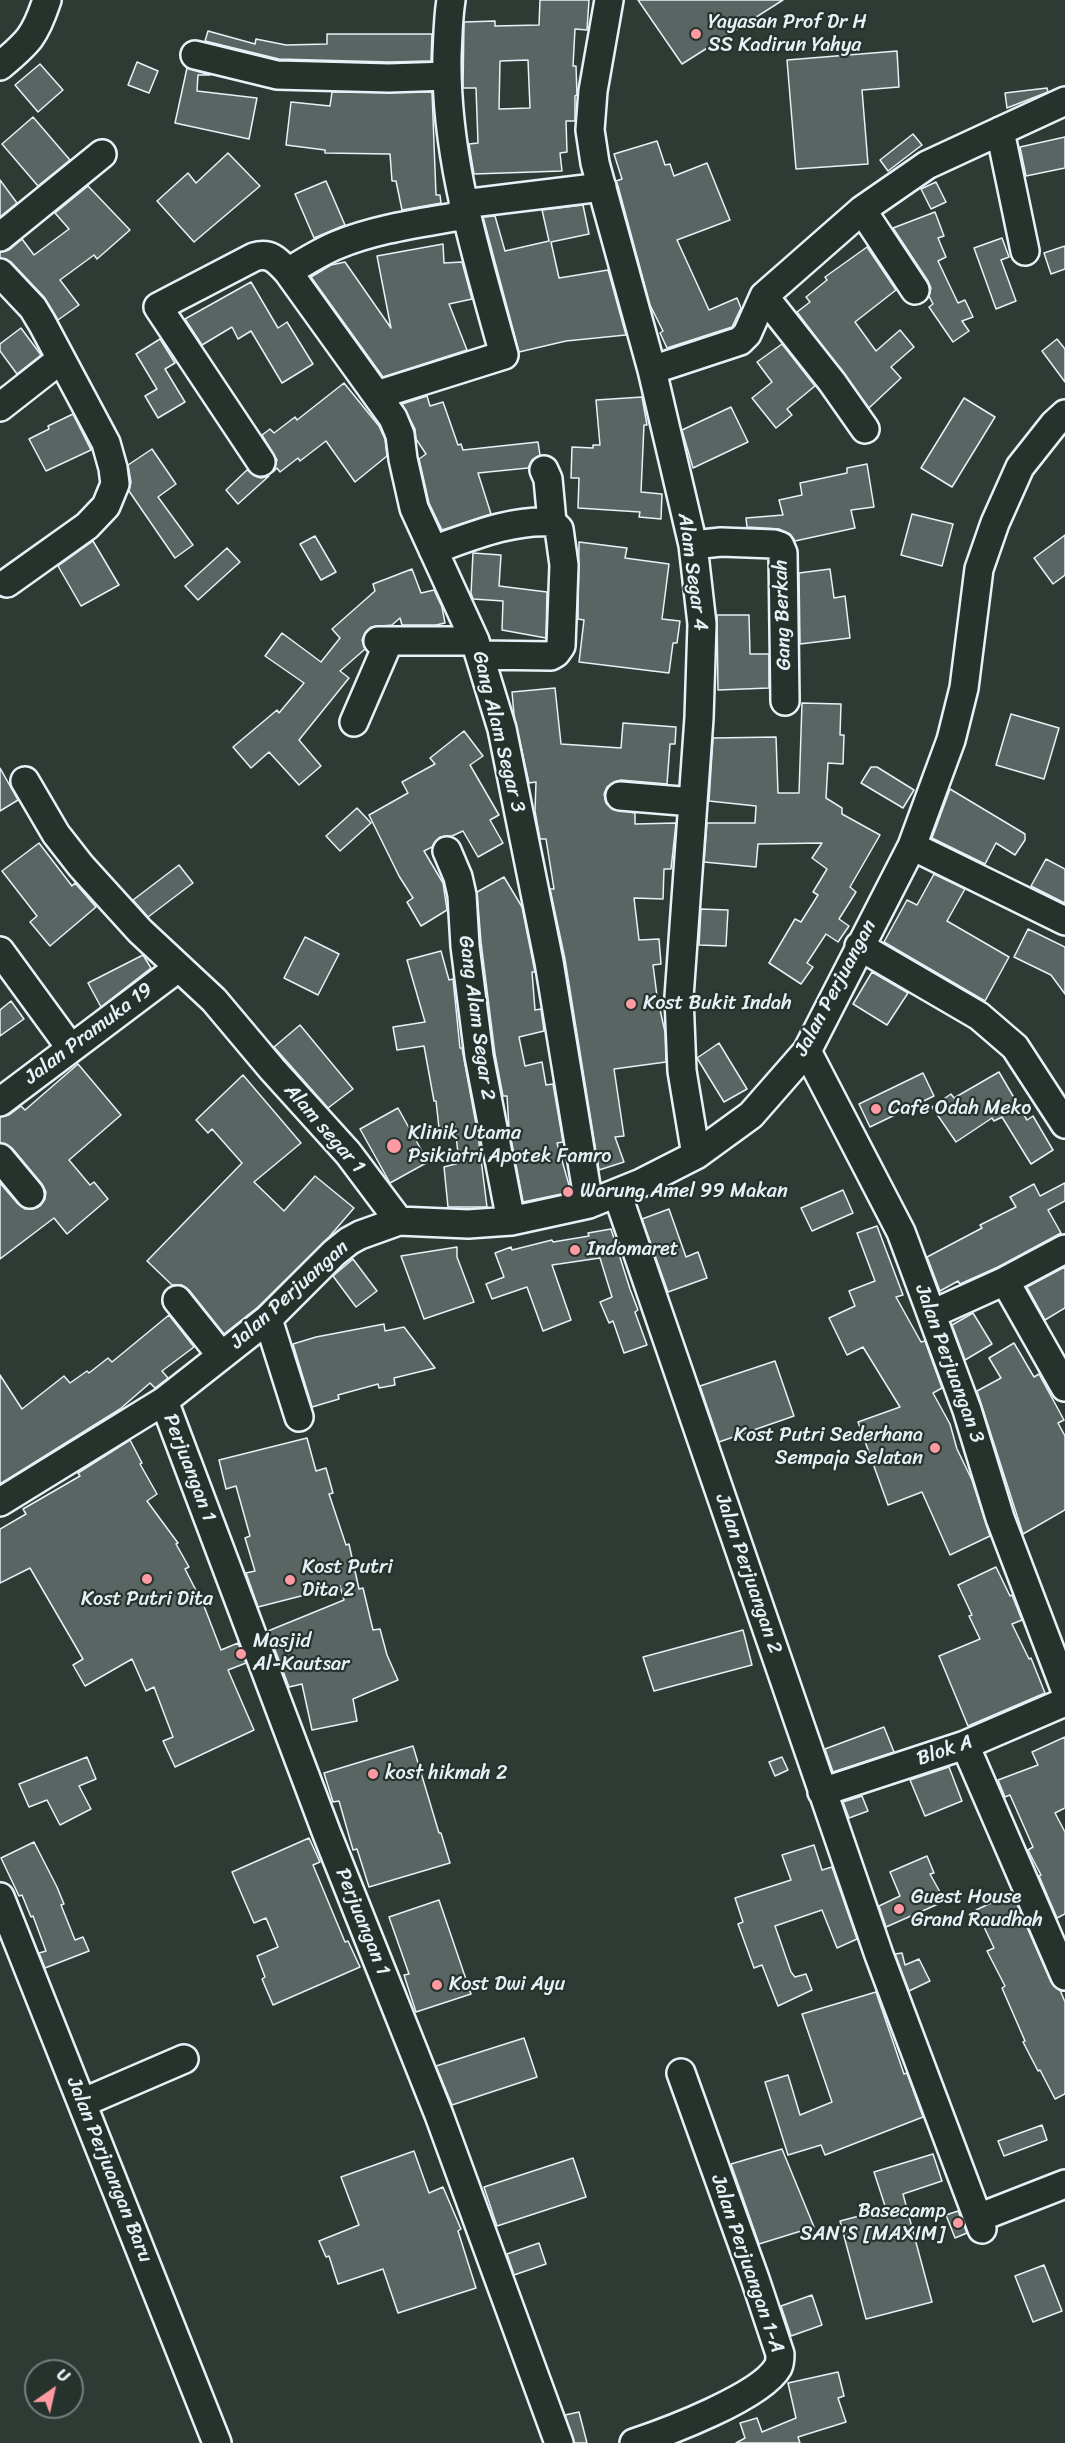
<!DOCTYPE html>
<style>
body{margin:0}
#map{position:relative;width:1065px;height:2443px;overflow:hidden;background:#2e3b35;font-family:Sriracha,sans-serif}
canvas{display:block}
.north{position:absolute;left:24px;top:2359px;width:60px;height:60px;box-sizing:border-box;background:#26332d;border:2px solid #747f7e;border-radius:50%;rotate:34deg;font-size:16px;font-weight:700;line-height:24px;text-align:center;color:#e8f1f8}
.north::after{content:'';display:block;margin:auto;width:21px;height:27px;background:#ff9aa2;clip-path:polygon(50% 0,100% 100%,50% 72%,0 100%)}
</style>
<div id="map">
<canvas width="1065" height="2443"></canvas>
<div class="north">U</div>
</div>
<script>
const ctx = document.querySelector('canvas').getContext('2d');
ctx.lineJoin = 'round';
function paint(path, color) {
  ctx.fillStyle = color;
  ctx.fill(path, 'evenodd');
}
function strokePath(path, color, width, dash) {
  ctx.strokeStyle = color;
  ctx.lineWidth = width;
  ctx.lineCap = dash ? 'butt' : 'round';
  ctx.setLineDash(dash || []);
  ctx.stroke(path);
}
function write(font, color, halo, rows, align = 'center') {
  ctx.font = font + ' Sriracha,sans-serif';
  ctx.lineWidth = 4.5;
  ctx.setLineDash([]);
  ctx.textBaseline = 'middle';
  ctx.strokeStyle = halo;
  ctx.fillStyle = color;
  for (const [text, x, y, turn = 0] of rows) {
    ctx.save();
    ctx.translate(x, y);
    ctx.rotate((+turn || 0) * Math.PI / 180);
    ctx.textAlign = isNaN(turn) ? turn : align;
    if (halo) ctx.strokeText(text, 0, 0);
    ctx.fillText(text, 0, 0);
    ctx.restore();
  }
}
const building = new Path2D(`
 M540 0H589L587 30 575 29 573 66H576L577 95 575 96V121H566L567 152 560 153 562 171 474 174 469 144 478 143 476 88H463L464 22 495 21V26L539 25ZM528 60 530 108 499 109 500 61Z
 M638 0H783L682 64Z
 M208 31 255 44 256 39 286 45 327 44V34H432L431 61 389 62 279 59 205 41Z
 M897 51 899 87 862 90 868 164 796 169 787 60Z
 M137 62 158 71 149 93 128 85Z
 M40 64 63 90 38 112 15 85Z
 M187 68 210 75H198L197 91 257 98 249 139 175 123Z
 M1047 88 1048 92 1007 108 1005 93Z
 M332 92H432L436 195H440L441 203 402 210 396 181H392L390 154 325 153V150L286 145 291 102 330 106Z
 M33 117 70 160 38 186 2 144Z
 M913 134 922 145 888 171 880 160Z
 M1065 137V168L1026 176 1020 147Z
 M657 141 665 165 670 164 674 176 707 163 730 220 677 240 709 310 737 298 741 308 732 327 667 348 660 333 663 331 650 305 618 186 616 181 622 179 614 154Z
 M228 153 260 186 194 242 157 201 188 173 196 183Z
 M0 180 17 203 0 217Z
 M326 181 345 225 314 238 295 194Z
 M936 182 946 202 931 209 921 189Z
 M88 186 130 230 97 259 94 255 60 280 79 305 58 320 44 297 11 262 0 258V252L9 250 22 239 34 255 69 229 55 213Z
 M583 205 589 234 551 242 559 278 608 270 626 335 566 341 519 352 483 217 495 216 505 251 549 241 542 210Z
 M935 212 944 236 938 238 946 257 938 261 958 303 965 300 973 317 962 321 969 331 953 342 929 307 933 304 929 296 931 288 928 281 893 228Z
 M1002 238 1009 257 1001 260 1016 301 996 309 974 248Z
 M443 244 444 263 462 262 472 299 449 304 467 350 383 377 311 277 331 265 345 262 391 328 377 256Z
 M1065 246V269L1051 274 1044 253Z
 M867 247 896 290 855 322 876 351 900 330 914 347 891 367 901 378 869 408 797 312 810 302 806 297 827 280 825 277Z
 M251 282 278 328 287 322 313 364 282 383 251 331 238 339 232 327 202 345 185 319Z
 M21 328 41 355 17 374 0 351V344Z
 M160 339 175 363 165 369 185 402 158 418 145 396 157 389 136 354Z
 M1057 339 1065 349V382L1042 351Z
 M782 344 815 386 787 409 792 415 776 428 752 398 772 382 757 362Z
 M344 383 379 426 385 439 387 456 355 482 326 441 300 461 298 458 280 472 277 468 273 472 277 460 262 435 270 429 274 433 295 417 297 420Z
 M427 396 430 406 443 402 458 445 461 444 463 450 538 442 540 455 532 460 528 468 478 473 491 514 442 530 429 503 419 459 426 454 416 439 415 429 402 404Z
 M642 397 647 425H644L641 492 662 494 661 519 639 517 640 512 578 508 579 478H571L572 447 593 448V445H600L596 400Z
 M964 398 995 417 952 487 921 468Z
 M731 407 748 442 693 468 682 430Z
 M73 414 91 450 46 471 29 439 49 429 48 426Z
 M152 449 176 484 158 497 193 545 175 558 129 491 131 482 128 465Z
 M867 464 874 507 851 510 855 528 795 541 790 534 779 529 747 527 746 518 783 515 779 500 802 495 800 483 847 473V468Z
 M247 470 255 476 261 478 269 476 238 504 226 490Z
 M912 514 953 524 942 566 901 555Z
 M1065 535V575L1053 584 1034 558Z
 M315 536 336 572 321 580 300 544Z
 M93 541 119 585 81 606 58 566Z
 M579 542 627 548 625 558 669 564 662 619 680 621 677 643H673L669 673 579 662 584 620 578 619Z
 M227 548 240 562 198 600 185 586Z
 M473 553 501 555 499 586 547 592 546 638 502 630 503 601 473 599 471 593Z
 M412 569 421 593 434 590 442 607 445 623 436 625H402L400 618 392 625 371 627 365 633 362 640 365 649 340 671 349 678 299 740 321 766 299 785 269 752 251 768 233 747 277 710 279 713 304 683 265 656 282 633 321 662 340 638 332 629 375 591 373 584Z
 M830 569 834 598 845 596 850 638 800 644 799 573Z
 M717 615H749L750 654H769V688L718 690Z
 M555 688 561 744 621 748 623 723 676 727 675 744H670L667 784 621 780 614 782 607 787 604 794 606 803 612 809 635 813V824L676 823 671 869H664L663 899 634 898 639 940 659 939 661 964 653 965 657 996 665 1032 666 1062 614 1069 624 1136 615 1137 624 1162 599 1170 565 959 550 889H554L546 839H540L535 811 536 782 529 783 514 715 512 692Z
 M802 703 841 704 840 735H844L843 764 828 763 826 798 842 808V814L880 835 850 887 856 892 839 919 849 926 838 942 826 934 807 963 813 967 801 984 769 963 795 919 801 922 818 895 813 892 827 869 812 858 822 843 758 844 756 867 704 862 707 823H755L756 806 709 801 713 738 776 737 778 793H799Z
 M1011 714 1059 728 1044 779 996 765Z
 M464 731 483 756 470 765 499 815 490 820 503 843 478 857 463 831 452 836 440 837 432 847 424 851 443 883 447 910 421 926 407 902 413 898 399 876 369 815 408 793 402 782 435 764 430 758Z
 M871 767H877L914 790 903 808 861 783Z
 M0 768 18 800 0 811Z
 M950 789 1025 834V840L1015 855 996 843 985 864 932 838Z
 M357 808 371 823 340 851 326 836Z
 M39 843 72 886 75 883 96 907 50 946 30 922 37 916 2 871Z
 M1046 859 1065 869V903L1031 886Z
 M179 865 193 883 148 917 133 900Z
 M934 874 965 889 947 921 1009 957 985 1001 884 942 907 900 917 905Z
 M504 877 522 907 535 972H532L535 1010 541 1009 544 1031 519 1037 525 1066 542 1062 546 1085 553 1084 563 1142 557 1143 571 1192 523 1202 509 1128 507 1096H503L495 1054 481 942 477 892Z
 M701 909 728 910 726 946 699 945Z
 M1028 929 1065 947V994L1051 975 1014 957Z
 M305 937 339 954 318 995 284 978Z
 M441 951 449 980 453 979 460 1048H462L478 1135 487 1207H448L444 1167 459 1163 455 1126 439 1128 436 1101H434L424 1046 397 1050 393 1027 425 1022 407 960Z
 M143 955 151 968 101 1007 88 983Z
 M872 972 908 993 887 1025 853 1004Z
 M11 1001 24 1019 0 1036V1010Z
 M300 1025 353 1089 328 1108 274 1047Z
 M719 1043 747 1089 724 1102 697 1058Z
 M78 1064 121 1115 69 1160 90 1185 94 1182 108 1199 67 1234 54 1218 0 1259V1183L18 1204 25 1209H33L40 1206 45 1199 46 1192 42 1184 12 1148 0 1143V1117L9 1115 21 1106 25 1110Z
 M999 1072 1027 1120 1033 1116 1053 1150 1031 1164 1002 1117 994 1121 992 1118 956 1142 932 1107 951 1094 954 1098Z
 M923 1073 934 1096 870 1127 859 1104Z
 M243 1075 301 1143 254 1182 284 1211 315 1176 354 1208 329 1237 258 1307 224 1334 189 1290 182 1285H172L147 1261 242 1163 212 1129 208 1133 196 1120Z
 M398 1108 428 1162 390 1183 360 1129Z
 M1065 1183V1201L1048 1210 1061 1233 998 1267 960 1284 958 1281 940 1291 927 1257 982 1228 980 1225 1016 1207 1010 1197 1034 1184 1040 1196Z
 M843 1190 853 1213 812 1231 801 1208Z
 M669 1209 686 1257 698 1252 707 1278 668 1292 642 1219Z
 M877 1226 903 1295 896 1297 921 1342 925 1341 942 1388 933 1393 950 1424 957 1449 972 1480 990 1536 950 1555 922 1492 888 1505 858 1422 900 1407 863 1347 847 1355 829 1318 855 1306 849 1291 875 1281 857 1233Z
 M611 1229 630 1289 638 1310 635 1312 647 1345 624 1353 613 1321 609 1323 600 1302 612 1297 600 1258 552 1265 571 1320 543 1331 527 1287 492 1299 486 1284 504 1277 495 1253 511 1247 512 1250 552 1240 553 1242 589 1236 588 1233Z
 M457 1247V1257L474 1302 424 1319 401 1256Z
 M353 1259 377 1291 356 1307 333 1276Z
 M1065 1267V1308L1045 1320 1027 1287Z
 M973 1313 992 1344 965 1360 952 1325Z
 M169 1315 194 1347 162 1371 168 1378 155 1388 150 1383 120 1409 0 1484V1375L22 1409 64 1376 70 1383 87 1371 89 1373 108 1358 112 1362Z
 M384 1324 385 1331 404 1327 435 1368 394 1378 395 1385 379 1388 378 1384 338 1395 339 1399 312 1407 293 1344 316 1337Z
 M1014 1343 1034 1377 1039 1374 1064 1420 1058 1423 1065 1436V1510L1023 1534 977 1391 1001 1378 989 1358Z
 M775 1361 794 1416 719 1442 700 1386Z
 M307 1438 316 1471 326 1468 333 1493 329 1494 346 1545 349 1544 359 1589 363 1588 373 1630 380 1629 387 1655 398 1680 353 1699 357 1721 312 1730 302 1684 289 1687 268 1631 344 1600 340 1586 258 1607 246 1573 255 1571 245 1538 250 1536 236 1486 226 1489 219 1460Z
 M130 1440 142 1463 140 1464 157 1494 147 1501 178 1543 176 1544 189 1567 185 1569 204 1606 221 1650 238 1643 246 1663 228 1670 254 1730 175 1767 163 1741 173 1737 154 1687 146 1691 132 1659 85 1686 73 1665 83 1659 30 1568 0 1583V1529L26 1514 23 1509 80 1476 78 1473Z
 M996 1567 1010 1596 1012 1595 1022 1620 1012 1624 1029 1659 1031 1658 1045 1693 968 1726 939 1656 980 1639 969 1616 972 1615 958 1585Z
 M743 1630 752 1665 654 1691 643 1657Z
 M884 1727 894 1752 833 1772 825 1749Z
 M1065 1737V1808L1055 1813 1065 1832V1914L1057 1918 1039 1876 1041 1875 1028 1850 1033 1847 1010 1795 1005 1797 998 1780 1038 1765 1032 1752Z
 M413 1746 439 1833H441L450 1863 369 1887 357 1849 353 1850 339 1801 333 1802 324 1773Z
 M87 1757 96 1779 79 1786 91 1809 60 1825 47 1800 29 1807 19 1784Z
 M782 1757 788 1770 775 1776 769 1762Z
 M949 1767 962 1801 925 1816 910 1780Z
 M862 1796 868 1811 849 1818 843 1802Z
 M309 1838 320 1862 313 1865 345 1942 348 1941 360 1967 273 2005 262 1979 265 1977 257 1956 278 1947 266 1918 254 1923 232 1872Z
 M34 1842 57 1887 64 1904 61 1905 75 1940 83 1937 89 1951 45 1968 39 1953 46 1951 33 1916 31 1917 22 1895 19 1896 1 1858Z
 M814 1845 822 1870 832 1867 857 1939 837 1948 822 1910 775 1926 791 1972 795 1977 806 1974 812 1990 778 2006 762 1965 754 1968 738 1924 743 1922 735 1898 791 1880 782 1855Z
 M927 1856 934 1873 930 1874 945 1901 886 1927 879 1906 900 1896 890 1872Z
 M1012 1893 1051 1982 1060 1990 1065 2002V2094L1055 2099 1040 2070 1038 2071 1023 2042 1025 2041 1002 1988 1005 1986 987 1951 994 1948 976 1910Z
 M439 1900 471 1994 416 2012 404 1975 409 1974 389 1917Z
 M902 1953 905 1965 919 1959 930 1981 909 1991 895 1954Z
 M876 1992 904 2074 907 2073 923 2117 825 2155 821 2145 788 2155 765 2082 788 2075 800 2115 832 2102 802 2014Z
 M524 2038 537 2077 452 2105 436 2066Z
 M1042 2125 1047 2140 1004 2156 998 2141Z
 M782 2149 814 2227 759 2244 731 2164Z
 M414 2151 429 2193 443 2187 461 2229 458 2231 476 2288 398 2313 383 2269 338 2284 329 2256 326 2257 319 2241 359 2225 341 2177Z
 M933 2154 942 2181 903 2194 932 2302 866 2319 840 2221 886 2209 874 2172Z
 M573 2158 586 2197 497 2226 484 2187Z
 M958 2211 967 2233 955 2238 946 2215Z
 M539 2243 546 2264 514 2275 507 2254Z
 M1044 2265 1062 2311 1033 2322 1015 2276Z
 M812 2295 822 2325 791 2336 781 2306Z
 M838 2372 844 2396 838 2398 846 2422 798 2437 800 2443H736L745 2438 740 2423 757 2418 762 2432 796 2418 788 2383Z
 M579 2412 587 2443H574L565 2415Z`);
paint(building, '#596563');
strokePath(building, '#e8f1f8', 1.5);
const minor = new Path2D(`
 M609 0 593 91 590 130 595 163 652 370 693 545 702 624 699 718 679 997 682 1071 696 1155
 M195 55 277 75 389 78 447 76
 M0 66C29 42 35 36 47 0
 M1000 131 1025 251
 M463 204 602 187
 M862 210 915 290
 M0 237 102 154
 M288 272C304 262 320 252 337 245 378 228 422 223 465 215
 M0 273 33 308 42 323 106 443 113 468 115 484 106 506 87 526 7 583
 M764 296 832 382 865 429
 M652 370 740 341 747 334 764 296 862 210 927 165 1065 101
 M377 395 504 355C477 256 445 159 447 55 448 36 448 18 451 0
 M0 407 60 360
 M261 462 158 307 254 257C270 252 277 260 288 272L393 418 400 435 403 459 414 508 475 641 502 729 549 962 589 1204
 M693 545 721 542 774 544 780 546 783 553 785 701
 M433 550C470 537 512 519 552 522
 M378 641H475
 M480 655 551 656 556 653 561 646 564 565 559 529 552 522 548 479 544 470
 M354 722 389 641
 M25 781 56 834 81 866 140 931 214 1000 272 1069 348 1153 399 1221
 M620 796 693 802
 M912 846 1065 921
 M447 851 458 877 462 895 465 946 479 1056 511 1221
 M859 946 979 1016 1015 1047 1065 1124
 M0 951 70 1047
 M807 1051 901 1232 967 1410 1000 1518 1065 1689
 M0 1102 178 968
 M0 1158 30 1194
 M617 1193 879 1955 982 2229
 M1005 1281 1065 1387
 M177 1300 221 1355
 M932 1314 1005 1281 1065 1249
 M268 1319 299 1417
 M164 1401 327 1834 439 2115 559 2443
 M0 1502 164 1401 268 1319 334 1253 349 1241 360 1235 399 1221 468 1224 511 1221 589 1204 641 1183 696 1155 751 1115 807 1051 912 846 951 740 964 688 979 569 995 523 1020 467 1054 424 1065 414
 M965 1745 1065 1976
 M822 1792 965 1745 1065 1702
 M0 1897 217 2443
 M82 2103 184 2059
 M978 2218 1065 2184
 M634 2443C667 2432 761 2397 778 2367 780 2363 780 2358 780 2354L755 2279 681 2073`);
strokePath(minor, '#e8f1f8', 32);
strokePath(minor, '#26332d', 27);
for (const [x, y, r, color] of [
 [696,34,6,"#ff9aa2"],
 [631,1004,6,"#ff9aa2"],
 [876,1109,6,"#ff9aa2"],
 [394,1146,8,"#ff9aa2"],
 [568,1192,6,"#ff9aa2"],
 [575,1250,6,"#ff9aa2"],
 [935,1448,6,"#ff9aa2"],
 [147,1579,6,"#ff9aa2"],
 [290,1580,6,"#ff9aa2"],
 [241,1654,6,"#ff9aa2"],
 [373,1774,6,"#ff9aa2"],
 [899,1909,6,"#ff9aa2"],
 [437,1985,6,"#ff9aa2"],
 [958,2223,6,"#ff9aa2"]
]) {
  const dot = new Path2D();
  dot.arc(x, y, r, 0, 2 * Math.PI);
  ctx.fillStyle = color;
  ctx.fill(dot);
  strokePath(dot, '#26332d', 2);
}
write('20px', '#e8f1f8', '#26332d', [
 ["Yayasan Prof Dr H",708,23],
 ["SS Kadirun Yahya",708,46],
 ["Kost Bukit Indah",643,1004],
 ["Cafe Odah Meko",888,1109],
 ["Klinik Utama",408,1134],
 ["Psikiatri Apotek Famro",408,1157],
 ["Warung Amel 99 Makan",580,1192],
 ["Indomaret",587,1250],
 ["Kost Putri Sederhana",923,1436,"right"],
 ["Sempaja Selatan",923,1459,"right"],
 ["Kost Putri",302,1568],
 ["Dita 2",302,1591],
 ["Kost Putri Dita",147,1600,"center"],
 ["Masjid",253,1642],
 ["Al-Kautsar",253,1665],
 ["kost hikmah 2",385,1774],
 ["Guest House",911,1898],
 ["Grand Raudhah",911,1921],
 ["Kost Dwi Ayu",449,1985],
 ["Basecamp",946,2212,"right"],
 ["SAN'S [MAXIM]",946,2235,"right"]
], 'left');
write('20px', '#e8f1f8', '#26332d', [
 ["Alam Segar 4",692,572,82],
 ["Gang Berkah",783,615,-92],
 ["Gang Alam Segar 3",498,732,76],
 ["Jalan Perjuangan",836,988,-62],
 ["Gang Alam Segar 2",476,1018,82],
 ["Jalan Pramuka 19",89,1034,-37],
 ["Alam segar 1",324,1129,49],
 ["Jalan Perjuangan",290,1295,-42],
 ["Jalan Perjuangan 3",949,1364,70],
 ["Perjuangan 1",189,1468,69],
 ["Jalan Perjuangan 2",748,1574,71],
 ["Blok A",945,1751,-19],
 ["Perjuangan 1",362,1922,68],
 ["Jalan Perjuangan Baru",109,2170,68],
 ["Jalan Perjuangan 1-A",747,2264,71]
]);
</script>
